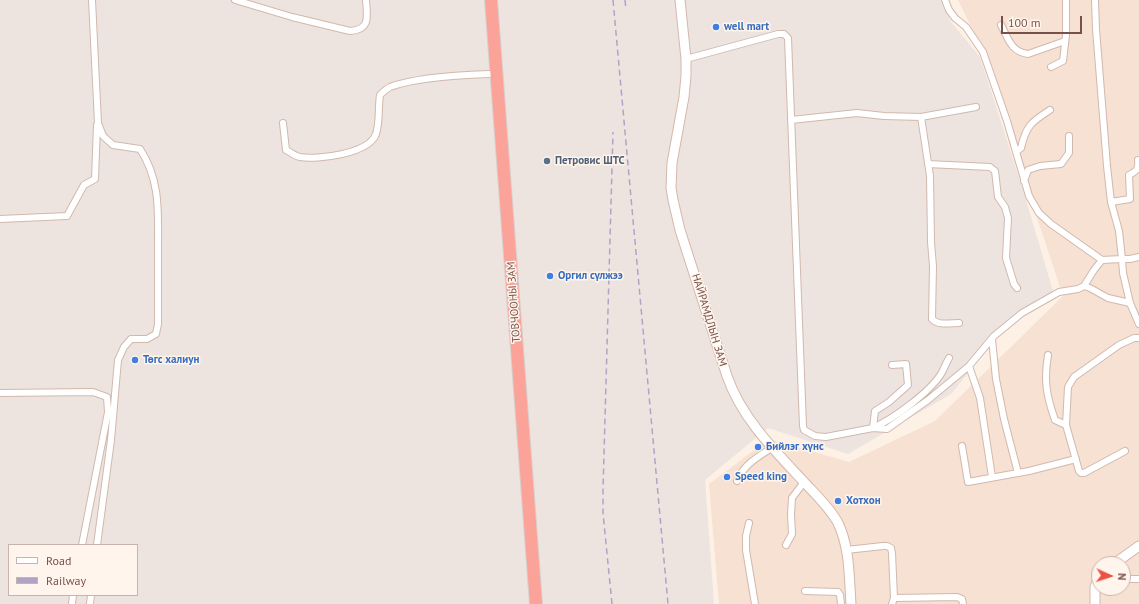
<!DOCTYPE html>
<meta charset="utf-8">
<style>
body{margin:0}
#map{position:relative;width:1139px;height:604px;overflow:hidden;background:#fdf0e5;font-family:"PT Sans",sans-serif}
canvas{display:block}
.legend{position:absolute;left:8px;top:544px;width:130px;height:52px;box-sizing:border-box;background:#fff5ed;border:1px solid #c9b4ab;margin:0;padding:5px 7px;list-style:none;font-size:12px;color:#785249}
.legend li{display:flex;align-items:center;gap:8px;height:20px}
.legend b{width:20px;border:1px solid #c9b4ab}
.north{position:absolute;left:1091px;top:556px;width:40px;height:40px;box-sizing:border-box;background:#fff5ed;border:1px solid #c9b4ab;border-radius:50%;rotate:93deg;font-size:11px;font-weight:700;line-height:16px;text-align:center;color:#785249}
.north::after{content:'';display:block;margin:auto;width:14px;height:18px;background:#ee5044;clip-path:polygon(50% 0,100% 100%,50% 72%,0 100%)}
.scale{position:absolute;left:1001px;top:16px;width:81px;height:18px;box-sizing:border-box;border:2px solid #785249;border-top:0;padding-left:5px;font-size:12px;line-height:14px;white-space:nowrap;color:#785249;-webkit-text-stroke:3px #fff5ed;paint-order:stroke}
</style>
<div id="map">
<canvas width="1139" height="604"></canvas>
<ul class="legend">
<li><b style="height:5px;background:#fff"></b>Road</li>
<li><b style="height:5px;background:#b1a3c8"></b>Railway</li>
</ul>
<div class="north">N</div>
<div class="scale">100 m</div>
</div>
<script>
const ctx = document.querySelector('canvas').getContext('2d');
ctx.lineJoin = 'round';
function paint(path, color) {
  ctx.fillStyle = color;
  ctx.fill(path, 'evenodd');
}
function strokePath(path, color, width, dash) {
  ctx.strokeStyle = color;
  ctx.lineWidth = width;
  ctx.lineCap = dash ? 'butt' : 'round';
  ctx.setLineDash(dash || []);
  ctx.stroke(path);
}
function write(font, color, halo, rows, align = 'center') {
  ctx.font = font + ' "PT Sans",sans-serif';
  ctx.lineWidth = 3;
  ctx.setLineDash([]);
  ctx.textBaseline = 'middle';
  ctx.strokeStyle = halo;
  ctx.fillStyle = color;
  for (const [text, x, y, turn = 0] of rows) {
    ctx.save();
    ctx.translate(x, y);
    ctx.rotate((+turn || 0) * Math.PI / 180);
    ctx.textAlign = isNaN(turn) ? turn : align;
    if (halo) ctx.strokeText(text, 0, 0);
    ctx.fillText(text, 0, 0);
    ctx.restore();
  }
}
paint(new Path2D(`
 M958 0H1139V604H719L709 484 769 439 849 462 935 421 1063 296 979 43ZM1099 564H1123V588H1099Z`), '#f6e1d3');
paint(new Path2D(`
 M0 0H940L951 22 980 57 1023 190 1053 291 998 337 951 394 848 454 768 428 705 480 714 604H0ZM9 545H137V595H9Z`), '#ede4e0');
const street = new Path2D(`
 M92 0 98 123 103 136 113 145 140 149C161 181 158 213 158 250 158 274 158 299 158 324L156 334 147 339H131L124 347 118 360 111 440 97 545
 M235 0 292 17 350 31C371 30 367 16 366 0
 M945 0 949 10 955 18 966 27 983 52 1007 121 1029 196 1039 213 1051 224 1102 260
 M1001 25C1008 38 1011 52 1028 54L1065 41
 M686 59 778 34H784L788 38 803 426 804 430 815 436 826 437 873 428 887 429 928 400 969 366 994 336 1022 313 1059 292 1078 289 1084 286 1094 270 1102 260 1122 259 1119 231 1111 202 1107 166 1096 29 1095 0
 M1051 67 1063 61 1066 35V0
 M791 120 857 113 884 116 921 117
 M283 123 286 150C290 152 295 156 300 157 317 160 369 154 376 134 380 122 378 107 380 95 383 92 386 89 390 87 416 77 461 75 489 74
 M1016 152 1021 148C1026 126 1031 122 1050 110
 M928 164 990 167 995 171 998 197 1005 207 1008 218 1006 258 1014 284 1017 288
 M1024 181 1028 170 1040 166 1061 164 1069 153V136
 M1111 202 1130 199 1129 175C1137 171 1139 169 1138 160
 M0 219 67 216 84 185 95 179 97 125
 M1084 286 1090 288 1108 298 1130 303 1139 324
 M1130 303 1123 273 1122 259H1130L1139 257
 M959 323C950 323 938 326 932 319L933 266 931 242 930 176 921 117 976 107
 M992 339 996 379 1004 419 1018 473
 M1048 355C1044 379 1046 394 1054 417L1055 420 1066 425
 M892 365 906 364 908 385 889 402 875 411 873 428C893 419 929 393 941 374 944 369 946 363 949 358
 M969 366 980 398 992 477
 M0 393 93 392 107 397 108 412 82 545
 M962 446 968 482 1029 471 1076 459
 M1125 451 1084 473H1081L1079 471 1066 425 1068 387 1074 377 1119 345 1134 338H1139
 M737 481C744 464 758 457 773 447
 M749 523 746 536V550L755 604
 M786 545 792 534 791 514 792 498 804 482
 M846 550 883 546H887L891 548 892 553 894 598 892 604
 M1123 579H1139
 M805 591 838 592 840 595 841 604
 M894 598 957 597 962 599 963 604
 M72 604 73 595
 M90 604 91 595`);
const secondary = new Path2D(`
 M680 0 686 59V76L684 97 672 163 671 188 673 200 680 230 727 376C742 419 775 451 805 483 817 496 830 508 838 523 850 548 849 577 851 604
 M1114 564 1139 546
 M1095 604V587L1099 577`);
const highway = new Path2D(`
 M491 0 536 604`);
strokePath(street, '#d2b8ad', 8);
strokePath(secondary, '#d5b7ab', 11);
strokePath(highway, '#d9cfcc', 14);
strokePath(street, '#fff', 6);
strokePath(secondary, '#fff', 9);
strokePath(highway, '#fba399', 12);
strokePath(new Path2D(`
 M613 0 668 604
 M625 0 626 10
 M612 604 603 513V490L613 132`), '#b1a3c8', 1.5, [6, 4]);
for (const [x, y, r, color] of [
 [716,27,4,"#3f7fe0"],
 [547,161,4,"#5c6f8a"],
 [550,276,4,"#3f7fe0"],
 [135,360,4,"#3f7fe0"],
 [758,447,4,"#3f7fe0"],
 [727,477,4,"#3f7fe0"],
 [838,501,4,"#3f7fe0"]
]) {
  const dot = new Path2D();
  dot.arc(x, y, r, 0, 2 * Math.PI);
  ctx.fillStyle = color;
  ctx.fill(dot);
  strokePath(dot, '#fff5ed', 1.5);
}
write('bold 11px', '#366cbe', '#fff5ed', [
 ["well mart",724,27],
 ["Оргил сүлжээ",558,276],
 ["Төгс халиун",143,360],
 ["Бийлэг хүнс",766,447],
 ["Speed king",735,477],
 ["Хотхон",846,501]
], 'left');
write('bold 11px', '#4e5e75', '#fff5ed', [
 ["Петровис ШТС",555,161]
], 'left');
write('11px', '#785249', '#fff5ed', [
 ["ТОВЧООНЫ ЗАМ",514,302,-94],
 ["НАЙРАМДЛЫН ЗАМ",709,320,73]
]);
</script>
